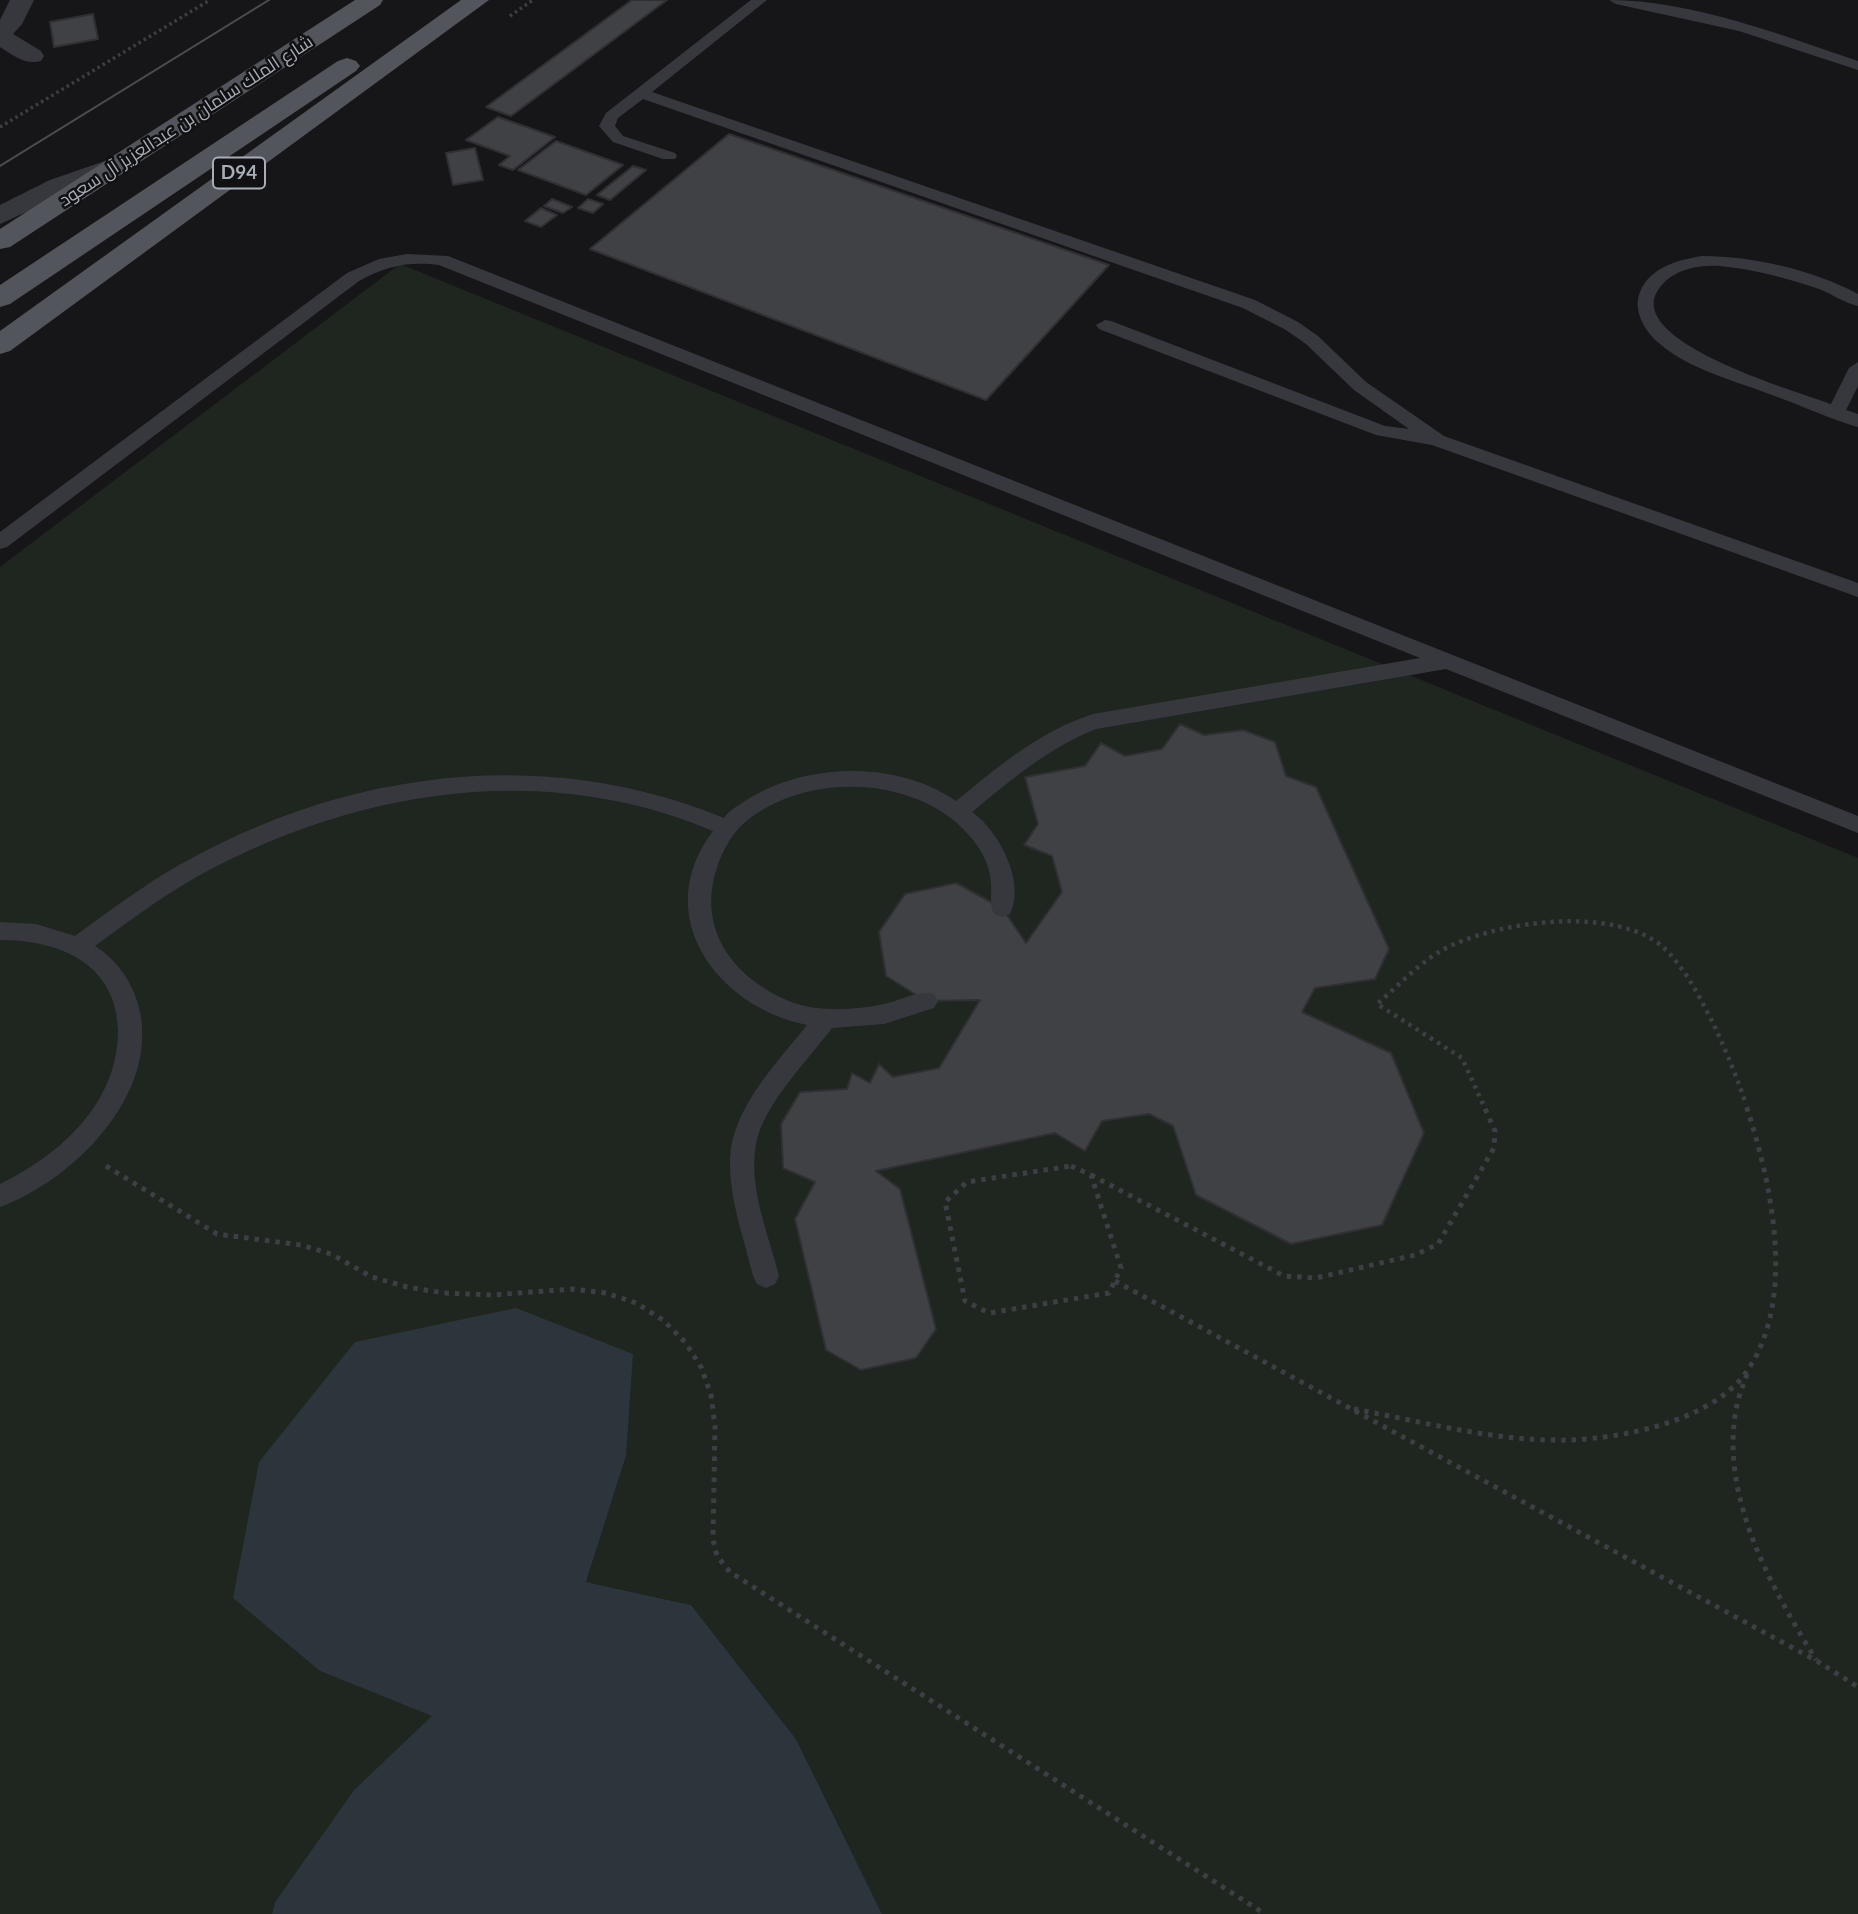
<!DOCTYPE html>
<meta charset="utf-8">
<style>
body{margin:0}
canvas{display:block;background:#161618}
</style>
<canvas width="1858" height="1914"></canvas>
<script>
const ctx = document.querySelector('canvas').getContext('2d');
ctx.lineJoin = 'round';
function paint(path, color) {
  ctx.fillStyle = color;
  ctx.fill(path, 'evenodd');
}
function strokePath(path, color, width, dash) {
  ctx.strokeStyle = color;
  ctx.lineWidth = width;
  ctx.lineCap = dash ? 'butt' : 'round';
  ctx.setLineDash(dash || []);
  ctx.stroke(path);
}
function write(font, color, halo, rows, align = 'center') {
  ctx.font = font + ' Lato,Cairo,sans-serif';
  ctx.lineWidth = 5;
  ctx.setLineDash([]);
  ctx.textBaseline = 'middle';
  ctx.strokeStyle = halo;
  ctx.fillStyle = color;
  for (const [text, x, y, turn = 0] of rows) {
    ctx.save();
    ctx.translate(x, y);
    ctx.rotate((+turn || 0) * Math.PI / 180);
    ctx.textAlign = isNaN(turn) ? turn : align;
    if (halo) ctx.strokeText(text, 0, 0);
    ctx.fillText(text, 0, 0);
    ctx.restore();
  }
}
paint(new Path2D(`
 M400 264 1858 858V1914H882L796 1739 691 1605 586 1582 626 1456 320 1671 433 1716 354 1790 275 1902 272 1914H0V567ZM1243 730 1275 742 1286 776 1316 787 1389 949 1375 979 1315 988 1302 1012 1391 1053 1424 1133 1382 1225 1290 1244 1196 1195 1173 1126 1149 1114 1102 1121 1085 1150 1055 1133 876 1171 900 1190 936 1329 916 1358 861 1370 826 1349 795 1219 815 1182 783 1168 781 1124 800 1092 847 1089 853 1074 870 1083 939 1068 980 1000 926 1001 886 976 879 932 904 895 956 883 1002 908 1026 943 1062 892C1051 853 1036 817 1025 777L1085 766 1101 743 1125 756 1162 749 1204 735Z`), '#1e261f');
paint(new Path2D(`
 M516 1308 633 1354 626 1456 586 1582 691 1605 796 1739 882 1914H272L275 1902 354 1790 432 1716 320 1671 233 1598 259 1462 355 1342Z`), '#2c353c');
const building = new Path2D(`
 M632 0H667L511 116 486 107Z
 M93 14 98 39 54 47 50 22Z
 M498 117 555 137 513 170 499 165 510 156 466 140Z
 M729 134 1109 265 986 400 590 249Z
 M556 141 623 165 586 195 518 170Z
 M475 148 483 180 453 185 446 153Z
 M633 166 646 170 610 200 597 195Z
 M552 199 572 207 563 213 544 206Z
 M588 199 603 204 593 213 578 208Z
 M541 208 557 215 541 227 525 221Z
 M1180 724 1204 735 1243 730 1275 742 1286 776 1316 787 1389 949 1375 979 1315 988 1302 1012 1391 1053 1424 1133 1382 1225 1291 1244 1196 1195 1173 1126 1149 1114 1102 1121 1085 1151 1055 1133 876 1171 900 1189 936 1329 916 1358 861 1370 826 1350 795 1219 815 1182 783 1168 781 1124 800 1092 847 1089 852 1073 870 1083 879 1064 893 1077 939 1068 980 1000 926 1001 886 976 879 932 905 894 956 883 1002 908 1026 943 1062 892 1052 856 1024 845 1038 824 1025 777 1085 766 1101 743 1125 756 1162 749Z`);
paint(building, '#404145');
strokePath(building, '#303034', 2);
strokePath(new Path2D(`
 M510 16 533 0
 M0 127 210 0`), '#3d3f44', 3.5, [2.5, 3.5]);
strokePath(new Path2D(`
 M1483 1104 1462 1058 1377 1004C1397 987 1416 966 1439 952 1491 921 1616 904 1664 948 1698 980 1731 1060 1746 1104`), '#3d3f44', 4.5, [3.5, 5]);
strokePath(new Path2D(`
 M106 1166 217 1234 301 1245 331 1254 372 1277 407 1287 444 1293 492 1295 573 1289 606 1293 636 1303 663 1320 685 1342 701 1367 711 1395 715 1426 713 1540 717 1556 730 1572 1265 1914
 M1071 1166 1091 1175 1121 1268 1109 1293 989 1313 965 1301 945 1202 967 1182Z
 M1091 1175 1284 1276 1316 1278 1415 1255 1438 1244 1494 1148 1495 1131 1482 1102
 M1115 1281 1817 1661 1858 1687
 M1747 1374C1743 1386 1738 1397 1736 1410 1720 1498 1772 1588 1816 1660
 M1354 1409C1424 1422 1497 1442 1569 1440 1624 1438 1709 1421 1744 1375 1799 1303 1771 1180 1745 1102`), '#3d3f44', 5, [4.5, 6]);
paint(new Path2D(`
 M751 0H767L652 92 1255 300 1298 322 1318 336 1366 382 1444 436 1858 583V597L1432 445 1376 435 1099 329 1096 325 1105 320 1111 321 1385 426 1409 429 1354 390 1306 344 1286 330 1243 308 643 99 618 118 615 126 623 136 675 153 677 156 675 159H663L613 142 599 126 606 113Z
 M1609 0C1691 0 1781 35 1858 61V70L1739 31 1616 4Z
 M407 254 448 256 1858 816V833L1446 669 1096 729C1048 748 1011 780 972 812 999 831 1026 882 1010 914L1002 917 994 914C989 904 992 894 991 883 990 867 983 852 973 840 922 774 804 770 743 824 729 837 720 856 715 874 700 929 731 973 780 997 810 1013 851 1011 884 1004 900 1001 919 989 934 994L938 1001 934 1008 884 1024 832 1028C808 1060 763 1105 756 1144 748 1188 769 1235 779 1276L775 1284 766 1288 757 1284 753 1276C744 1238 729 1199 730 1159 732 1108 777 1063 807 1025 717 1007 649 915 713 831 549 762 371 787 215 867 172 889 133 918 95 946 114 958 127 975 135 995 169 1085 77 1179 0 1207V1184C41 1164 82 1133 103 1092 113 1072 118 1052 118 1030 116 963 59 940 0 940V922L36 924 75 936C109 911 144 885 181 864 347 770 545 744 724 818 729 810 738 806 745 801 805 762 897 760 956 801 999 766 1040 731 1093 714L1420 658 439 265C409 261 385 266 359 281L7 547 0 549V532L347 273 379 259Z
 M1702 256C1753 256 1813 270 1858 294V306C1844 303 1832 294 1819 289 1787 278 1753 269 1720 266 1699 265 1675 269 1661 286 1615 340 1800 392 1831 404L1849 368 1858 362V386L1846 410 1858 414V427C1829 419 1801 405 1772 395 1736 381 1690 370 1660 344 1646 333 1632 311 1640 292 1650 267 1678 260 1702 256Z`), '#37383d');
paint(new Path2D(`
 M10 0H34L22 24 13 34 41 51 44 56 41 61C25 65 14 56 0 47V20Z
 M125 154 134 156 138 162 134 168 70 192 0 224V205L50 180Z`), '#37383d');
paint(new Path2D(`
 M355 0H383L380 5 10 247 0 249V229Z
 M461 0H489L10 351 0 354V331Z
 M347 58 356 61 360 66 356 71 10 304 0 307V285L338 61Z`), '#53555c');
strokePath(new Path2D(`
 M0 166 269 0`), '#4a4c52', 2);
write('18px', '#a8adb8', '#111113', [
 ["شارع الملك سلمان بن عبدالعزيز آل سعود",186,121,-33]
]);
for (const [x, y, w] of [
 [239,173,52]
]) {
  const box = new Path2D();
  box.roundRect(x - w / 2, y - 15.5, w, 31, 5);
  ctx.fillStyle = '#111113';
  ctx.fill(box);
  strokePath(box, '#a8adb8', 2);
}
write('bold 19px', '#a8adb8', null, [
 ["D94",239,173]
]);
</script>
